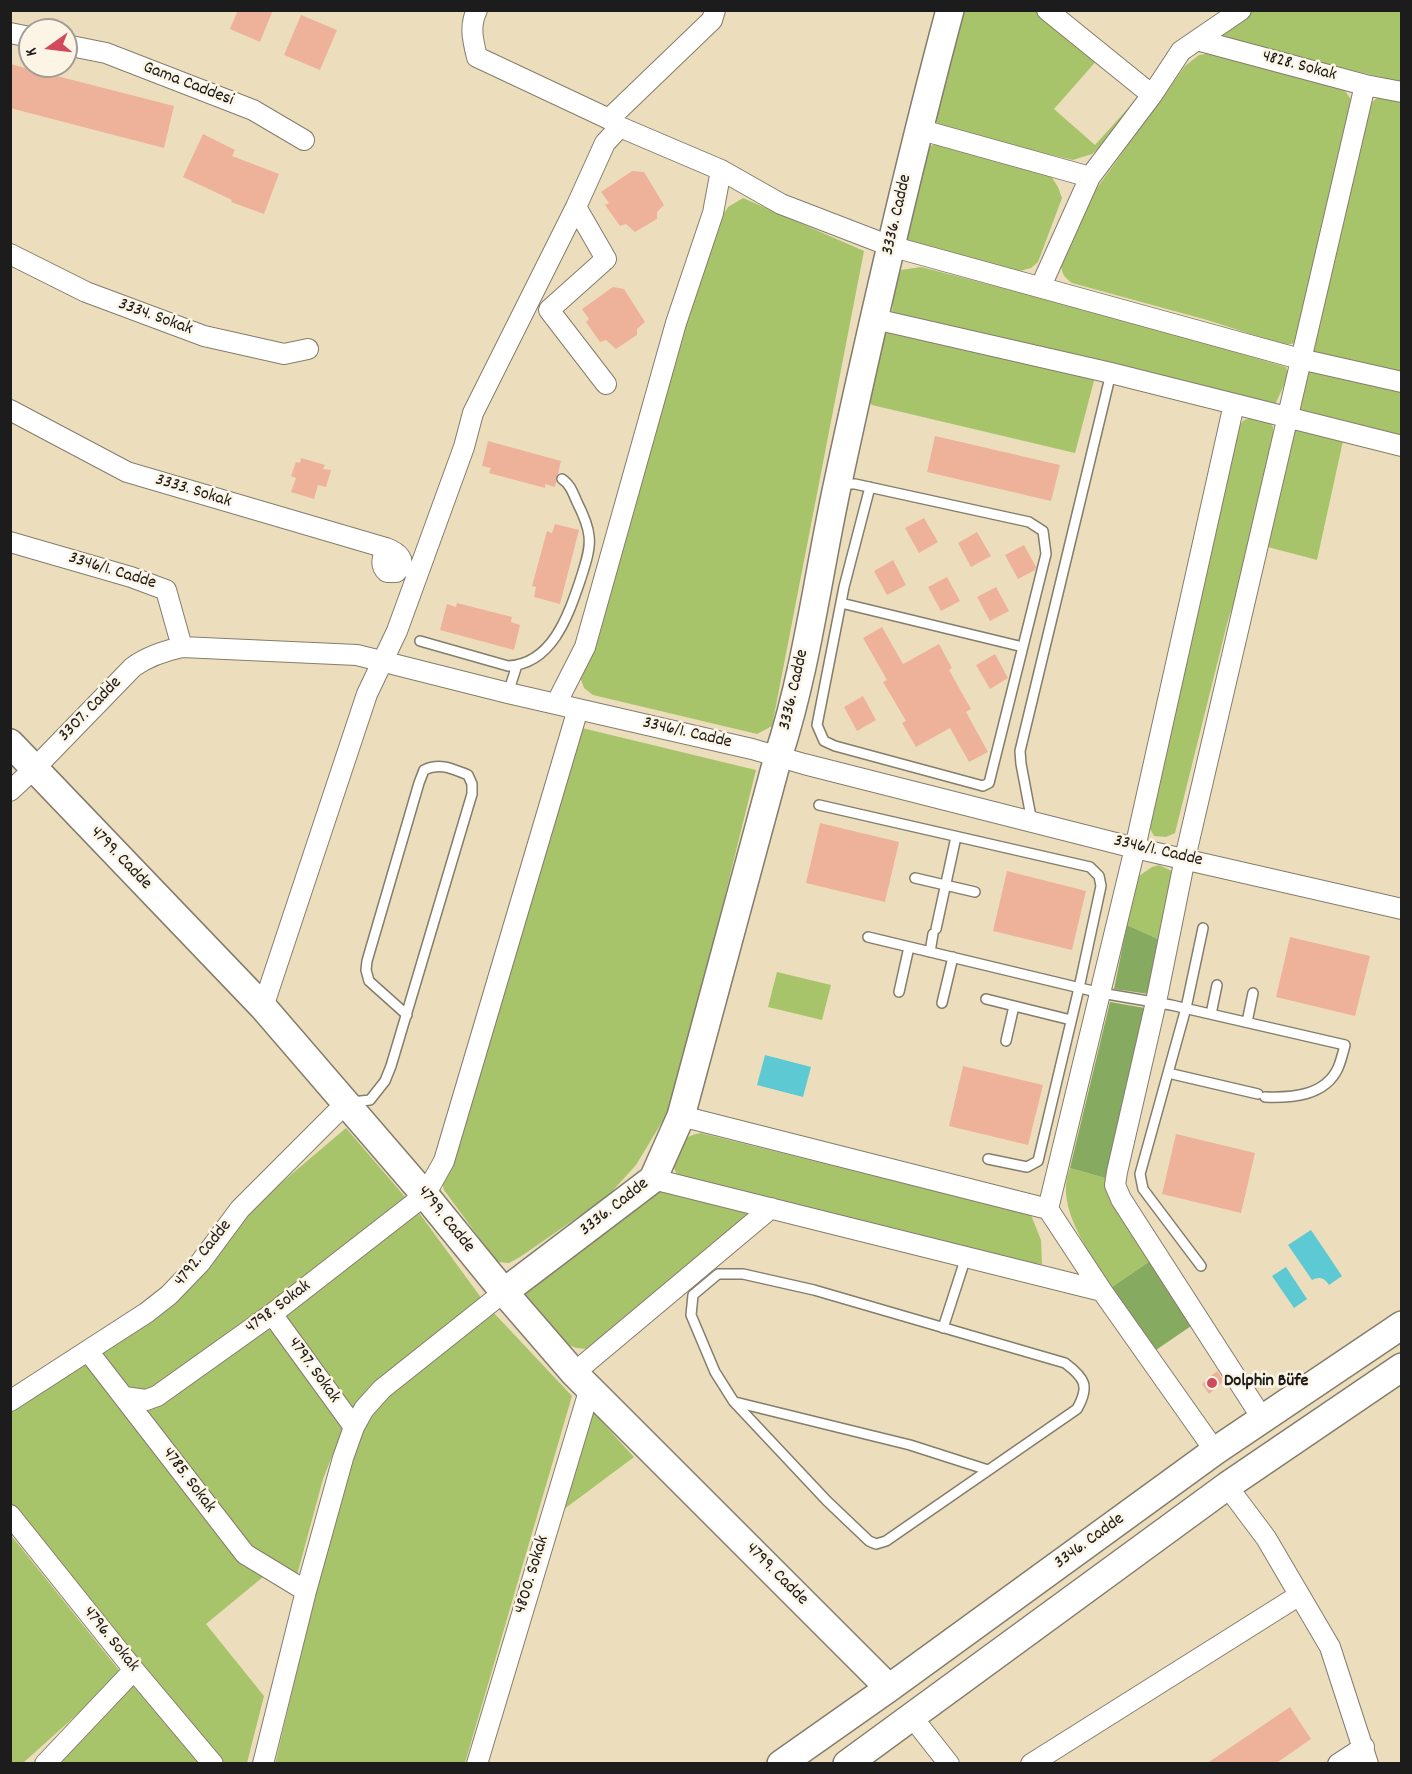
<!DOCTYPE html>
<meta charset="utf-8">
<style>
body{margin:0}
#map{position:relative;width:1412px;height:1774px;overflow:hidden;background:#ecdebc;font-family:Dekko,sans-serif}
canvas{display:block}
.frame{position:absolute;inset:0;border:12px solid #1c1c1c;pointer-events:none}
.north{position:absolute;left:18px;top:18px;width:60px;height:60px;box-sizing:border-box;background:#fcf5e5;border:2px solid #a29e95;border-radius:50%;rotate:256deg;font-size:16px;font-weight:700;line-height:24px;text-align:center;color:#1c1c1c}
.north::after{content:'';display:block;margin:auto;width:21px;height:27px;background:#d1495b;clip-path:polygon(50% 0,100% 100%,50% 72%,0 100%)}
</style>
<div id="map">
<canvas width="1412" height="1774"></canvas>
<div class="frame"></div>
<div class="north">K</div>
</div>
<script>
const ctx = document.querySelector('canvas').getContext('2d');
ctx.lineJoin = 'round';
function paint(path, color) {
  ctx.fillStyle = color;
  ctx.fill(path, 'evenodd');
}
function strokePath(path, color, width, dash) {
  ctx.strokeStyle = color;
  ctx.lineWidth = width;
  ctx.lineCap = dash ? 'butt' : 'round';
  ctx.setLineDash(dash || []);
  ctx.stroke(path);
}
function write(font, color, halo, rows, align = 'center') {
  ctx.font = font + ' Dekko,sans-serif';
  ctx.lineWidth = 5;
  ctx.setLineDash([]);
  ctx.textBaseline = 'middle';
  ctx.strokeStyle = halo;
  ctx.fillStyle = color;
  for (const [text, x, y, turn = 0] of rows) {
    ctx.save();
    ctx.translate(x, y);
    ctx.rotate((+turn || 0) * Math.PI / 180);
    ctx.textAlign = isNaN(turn) ? turn : align;
    if (halo) ctx.strokeText(text, 0, 0);
    ctx.fillText(text, 0, 0);
    ctx.restore();
  }
}
paint(new Path2D(`
 M1014 10 1037 11 1099 58 1054 109 1095 145 1140 95 1111 137 1092 154 1073 160 943 129 936 121 935 112 957 11Z
 M1255 11H1401V82L1219 38C1225 22 1239 15 1255 11Z
 M1213 53 1339 82 1352 101 1296 343 1285 345 1207 320 1072 283C1065 278 1062 274 1061 266L1094 192 1185 66 1199 55Z
 M1388 95 1401 99V372L1318 356 1308 352 1366 107 1377 98Z
 M949 143 1051 176 1058 187 1062 198 1038 262 1031 268 1020 271C999 266 912 251 903 235L922 149 933 145Z
 M743 198 864 251 772 726 757 734 593 695 584 688 580 677 671 367 716 226 728 207Z
 M921 267 1130 321 1286 367 1288 376 1274 407 892 313 894 289 901 270Z
 M883 330 1095 377 1075 453 872 405 868 401Z
 M1305 368 1401 389V438L1296 411Z
 M1251 418 1270 422 1273 427V436L1245 570 1228 620 1175 833 1166 837 1154 836 1148 825 1240 425 1244 420Z
 M1291 430H1299L1343 441 1317 560 1264 546Z
 M582 728 756 770 686 1054 668 1112 636 1165 607 1197 520 1257 509 1263 497 1262 444 1190 442 1181Z
 M1159 865 1172 871 1160 940 1127 925 1136 878 1152 867Z
 M777 972 831 985 822 1020 768 1007Z
 M346 1128 406 1198 159 1391H126L96 1349 226 1240 267 1195Z
 M701 1133 1031 1215 1041 1240 1042 1264 1028 1263 688 1179 676 1173 672 1163C679 1146 681 1136 701 1133Z
 M1070 1168 1105 1178 1108 1193 1150 1261 1112 1287C1094 1260 1064 1220 1066 1186 1066 1180 1068 1174 1070 1168Z
 M659 1187 753 1211 600 1346C587 1349 578 1351 566 1343L525 1301V1293Z
 M417 1210 482 1299 350 1416 279 1316Z
 M493 1312 572 1396 465 1763 275 1764 343 1476 364 1428 383 1401 466 1326Z
 M269 1326 346 1421 323 1479 296 1579 252 1552 135 1405Z
 M87 1356 200 1510 263 1577 206 1624 264 1696 247 1763H223L11 1508 10 1408Z
 M591 1410 634 1457 559 1513Z
 M10 1534 122 1674 23 1763H11Z
 M134 1680 203 1763 58 1764Z`), '#a8c46b');
paint(new Path2D(`
 M1127 925 1160 940 1149 994 1114 989Z
 M1110 1002 1145 1008 1105 1178 1070 1168Z
 M1150 1261 1194 1324 1156 1350 1112 1287Z`), '#86aa5f');
paint(new Path2D(`
 M765 1055 811 1067 803 1097 757 1085Z
 M1311 1230 1342 1276 1329 1285C1325 1278 1319 1276 1312 1280L1288 1245Z
 M1286 1267 1307 1299 1294 1308 1272 1276Z`), '#5cc9d3');
paint(new Path2D(`
 M238 10H273L260 42 230 29Z
 M301 15 337 30 320 70 284 55Z
 M10 64 174 106 164 148 10 108Z
 M203 134 235 150 232 156 279 174 264 214 231 202 232 200 183 177Z
 M632 171 644 172 664 205 657 212V219L635 232 626 224 620 226 605 205 609 203 601 192Z
 M613 287 624 289 645 322 637 329V335L616 349 606 340 600 342 586 322 589 319 582 309Z
 M935 436 1060 465 1051 501 927 472Z
 M488 441 561 461 555 487 545 484V488L489 473 491 468 482 466Z
 M301 458 325 465 323 469 331 470 326 487 318 485 314 499 291 492 296 478 291 476 296 462 300 463Z
 M924 518 938 542 919 553 905 528Z
 M555 524 579 530 560 604 534 597 536 587 532 586 547 531 552 533Z
 M977 532 991 556 971 567 958 543Z
 M1024 545 1036 567 1035 570 1018 579 1005 555Z
 M893 560 906 585 887 595 874 571Z
 M947 577 960 601 941 611 928 587Z
 M996 587 1009 611 990 621 977 597Z
 M457 603 512 617 511 622 520 625 514 650 440 630 447 604 456 607Z
 M882 627 903 664 939 644 952 668 949 670 971 709 966 712 988 752 969 762 950 728 916 747 902 723 906 721 883 682 887 680 863 638Z
 M995 654 1008 678 990 689 976 665Z
 M863 696 876 720 857 731 844 707Z
 M820 823 899 842 885 902 806 883Z
 M1007 871 1086 891 1072 950 993 931Z
 M1290 937 1370 956 1355 1016 1276 997Z
 M963 1066 1043 1085 1028 1145 949 1126Z
 M1176 1134 1255 1153 1241 1213 1162 1194Z
 M1217 1371 1224 1381 1209 1394 1202 1384Z
 M1290 1707 1311 1739 1275 1764H1206Z`), '#eeb29a');
const lane = new Path2D(`
 M840 484H855L1029 522 1043 531 1046 554 989 783 983 786 835 746 824 741 817 725 844 587 870 487
 M841 603 1023 647
 M420 641 508 666C552 664 568 616 580 581 584 568 591 550 589 536 588 524 582 512 577 502 573 493 570 484 562 479
 M508 693 517 665
 M819 805 1090 867 1099 876 1101 886 1079 988 1038 1161 1027 1167 988 1159
 M1032 822 1021 764 1020 751 1111 373
 M915 878 975 892
 M936 929 956 837
 M868 937 1101 993 1171 1005 1345 1045C1343 1053 1341 1061 1338 1068 1325 1096 1292 1098 1265 1097
 M930 952 933 934
 M899 992 909 947
 M986 999 1071 1020
 M942 1003 953 957
 M1211 1014 1217 985
 M1247 1022 1253 993
 M1006 1041 1014 1006
 M1168 1073 1258 1094
 M352 1102 370 1100 385 1081 391 1066 472 794V784L468 775C453 769 440 762 424 770L419 783 367 961 366 970 369 981 407 1015
 M1201 1266 1143 1189 1140 1174 1186 1008 1203 928
 M718 1274H743L814 1290 1065 1363C1085 1378 1090 1386 1077 1409L886 1541 876 1544 869 1541 827 1501 734 1402 715 1372 691 1315 693 1295Z
 M943 1328 966 1257
 M735 1402 910 1445 988 1470`);
const street = new Path2D(`
 M477 10C469 26 473 41 477 57L609 119 620 127 721 170 781 204 890 246 1300 359 1402 382
 M1047 10 1152 95
 M10 33 30 37
 M1197 40 1365 85 1402 92
 M66 45 106 53 253 110 304 140
 M609 119 712 20 715 10
 M918 129 1090 177
 M576 207 606 259 549 310 606 384
 M10 254 86 292 204 336 284 354 308 349
 M1041 286 1090 177 1152 95 1181 51 1241 10
 M875 319 1111 373 1402 446
 M10 410 127 472 386 548C397 552 409 561 396 572H387C379 565 383 557 386 548
 M10 542 131 577 166 590 182 647
 M556 704 585 647 676 323 713 213 721 170
 M10 791 34 769 133 667C148 656 164 651 182 647L357 655 508 693 752 749 804 764 1135 848 1402 909
 M263 1007 367 694 397 631 464 447 473 413 576 207 605 143 620 127
 M681 1116 1048 1209
 M653 1179 1102 1291
 M272 1314 354 1427
 M88 1351 245 1554 306 1591
 M574 1373 771 1208
 M124 1397 146 1400 157 1396 272 1314 425 1195 444 1161 578 709
 M10 1401 146 1313 169 1295 200 1263 240 1209 346 1103
 M1262 1418 1121 1199 1115 1185 1117 1172 1156 1002 1185 858 1365 85
 M1215 1451 1102 1291 1048 1209 1135 848 1234 404
 M1227 1486 1266 1538 1330 1647 1368 1764
 M10 1515 134 1670 213 1764
 M912 1717 949 1764
 M45 1764 134 1670
 M263 1764 306 1591 343 1458 354 1427 364 1409 382 1389 504 1292
 M477 1764 590 1388
 M1031 1764 1298 1596
 M1338 1764 1364 1747`);
const secondary = new Path2D(`
 M10 743 263 1007 425 1195 504 1292 574 1373 889 1688
 M504 1292 653 1179 681 1116 778 757C807 668 818 574 838 482 872 324 908 167 950 10
 M781 1764 889 1688 1215 1451 1402 1325
 M847 1764 1227 1486 1402 1367`);
strokePath(lane, '#847d6c', 12);
strokePath(street, '#847d6c', 22);
strokePath(secondary, '#847d6c', 30);
strokePath(lane, '#fff', 9);
strokePath(street, '#fff', 20);
strokePath(secondary, '#fff', 27);
for (const [x, y, r, color] of [
 [1212,1383,6,"#d1495b"]
]) {
  const dot = new Path2D();
  dot.arc(x, y, r, 0, 2 * Math.PI);
  ctx.fillStyle = color;
  ctx.fill(dot);
  strokePath(dot, '#fcf5e5', 2);
}
write('18px', '#1c1c1c', '#fcf5e5', [
 ["4828. Sokak",1299,67,15],
 ["Gama Caddesi",188,85,21],
 ["3336. Cadde",898,215,-77],
 ["3334. Sokak",155,318,20],
 ["3333. Sokak",193,492,17],
 ["3346/1. Cadde",112,572,17],
 ["3336. Cadde",795,690,-77],
 ["3307. Cadde",91,710,-46],
 ["3346/1. Cadde",687,734,13],
 ["3346/1. Cadde",1158,852,13],
 ["4799. Cadde",120,859,46],
 ["3336. Cadde",615,1208,-38],
 ["4799. Cadde",445,1220,51],
 ["4792. Cadde",204,1254,-51],
 ["4798. Sokak",279,1308,-37],
 ["4797. Sokak",313,1371,54],
 ["4785. Sokak",188,1481,53],
 ["3346. Cadde",1090,1542,-36],
 ["4800. Sokak",533,1575,-73],
 ["4799. Cadde",776,1575,45],
 ["4796. Sokak",110,1640,51]
]);
write('bold 18px', '#1c1c1c', '#fcf5e5', [
 ["Dolphin Büfe",1224,1383]
], 'left');
</script>
